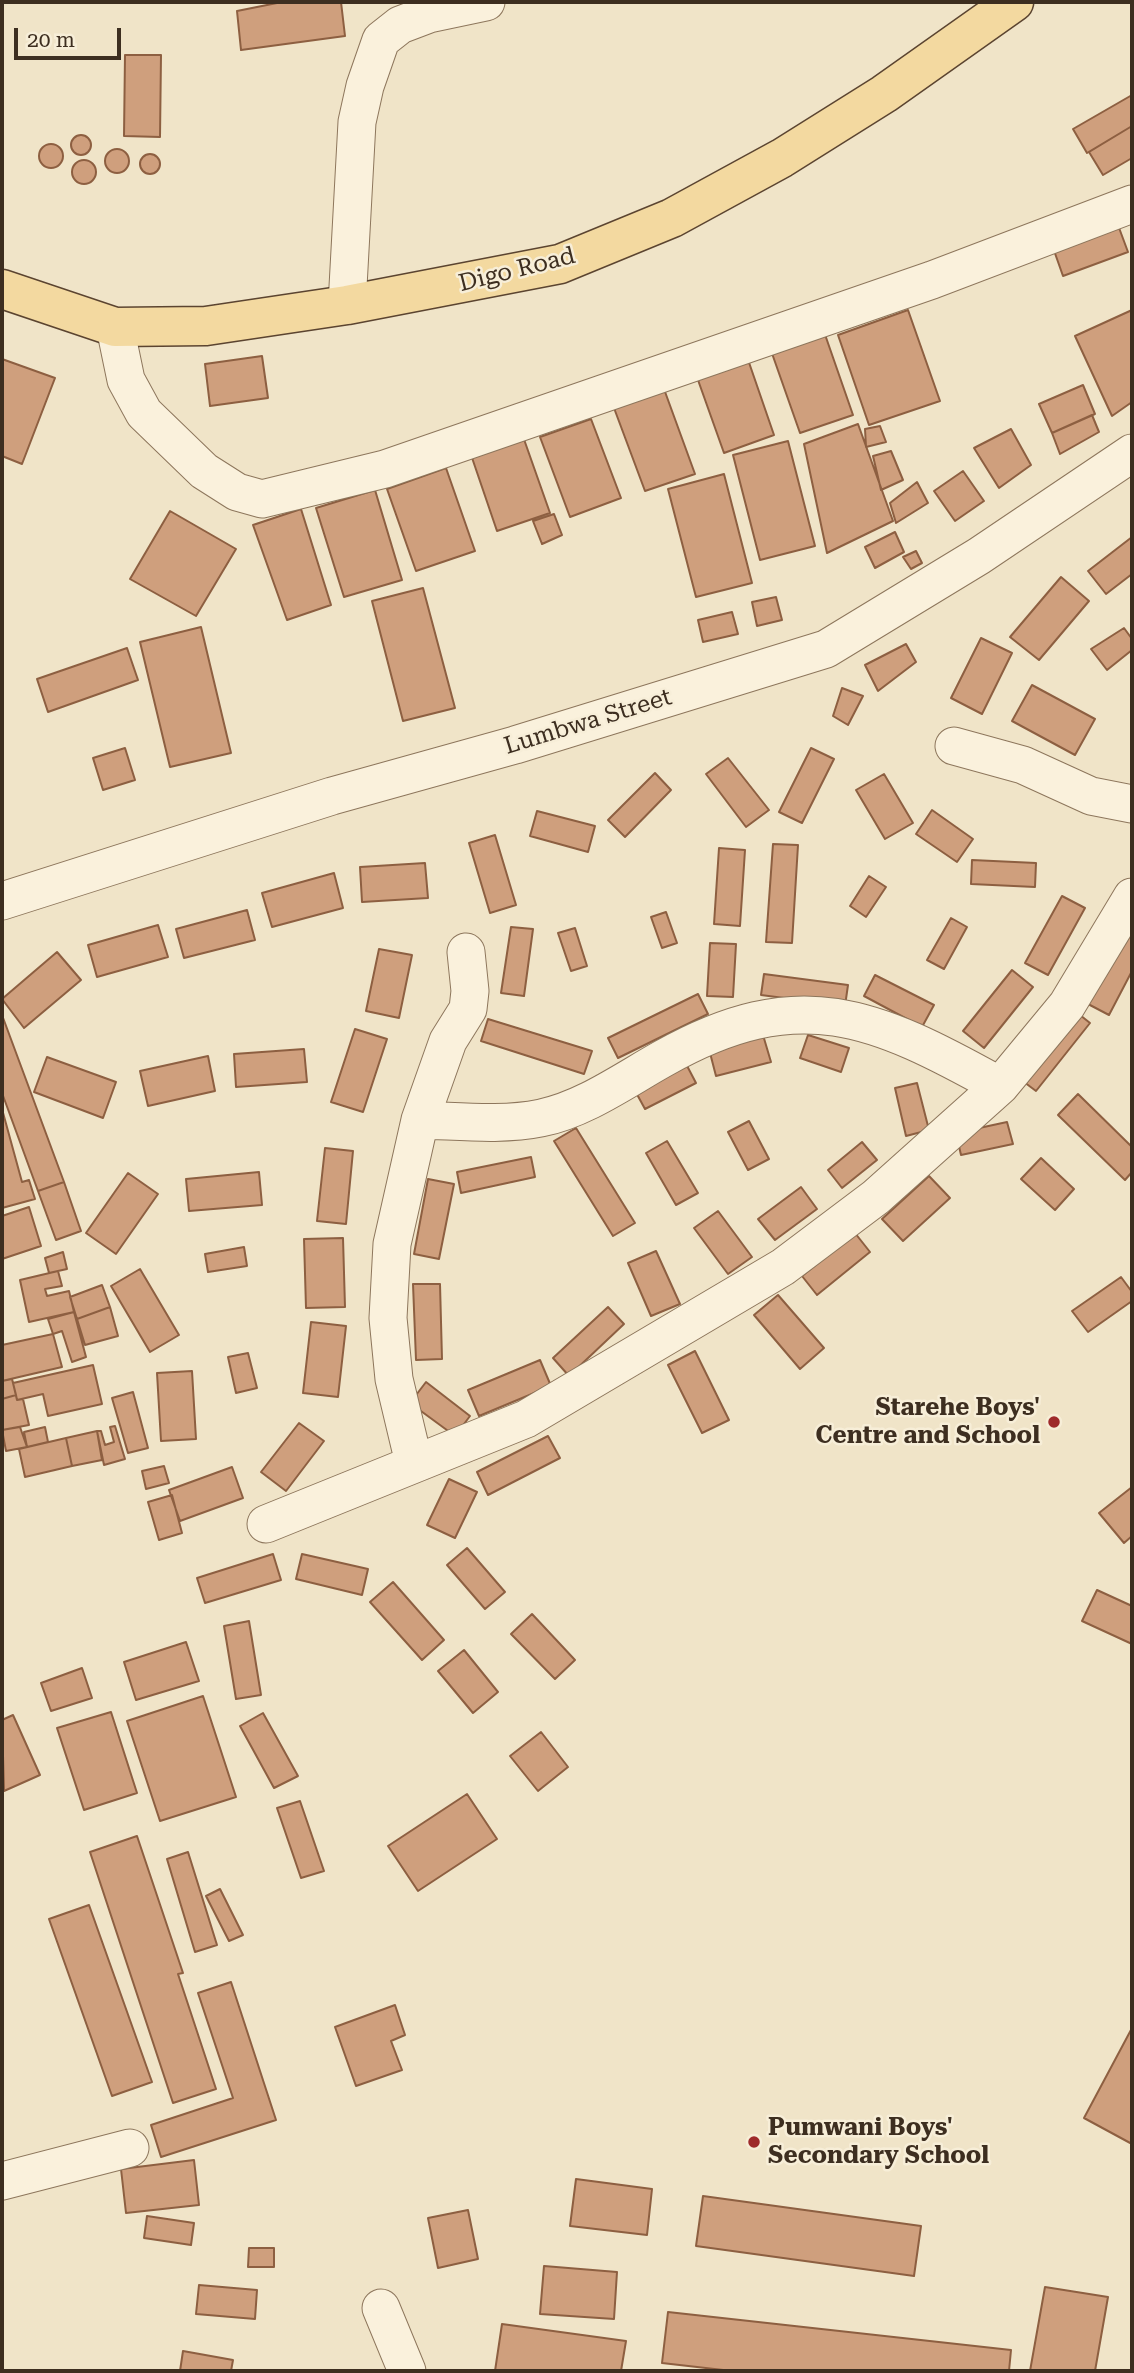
<!DOCTYPE html>
<style>
body{margin:0}
#map{position:relative;width:1134px;height:2373px;overflow:hidden;background:#f0e4c8;font-family:"Roboto Serif",serif}
canvas{display:block}
.frame{position:absolute;inset:0;border:4px solid #3d2e20;pointer-events:none}
.scale{position:absolute;left:14px;top:28px;width:107px;height:32px;box-sizing:border-box;border:4px solid #3d2e20;border-top:0;padding-left:9px;font-size:21px;line-height:24px;white-space:nowrap;color:#3d2e20;-webkit-text-stroke:5px #f7eed8;paint-order:stroke}
</style>
<div id="map">
<canvas width="1134" height="2373"></canvas>
<div class="frame"></div>
<div class="scale">20 m</div>
</div>
<script>
const ctx = document.querySelector('canvas').getContext('2d');
ctx.lineJoin = 'round';
function paint(path, color) {
  ctx.fillStyle = color;
  ctx.fill(path, 'evenodd');
}
function strokePath(path, color, width, dash) {
  ctx.strokeStyle = color;
  ctx.lineWidth = width;
  ctx.lineCap = dash ? 'butt' : 'round';
  ctx.setLineDash(dash || []);
  ctx.stroke(path);
}
function write(font, color, halo, rows, align = 'center') {
  ctx.font = font + ' "Roboto Serif",serif';
  ctx.lineWidth = 5;
  ctx.setLineDash([]);
  ctx.textBaseline = 'middle';
  ctx.strokeStyle = halo;
  ctx.fillStyle = color;
  for (const [text, x, y, turn = 0] of rows) {
    ctx.save();
    ctx.translate(x, y);
    ctx.rotate((+turn || 0) * Math.PI / 180);
    ctx.textAlign = isNaN(turn) ? turn : align;
    if (halo) ctx.strokeText(text, 0, 0);
    ctx.fillText(text, 0, 0);
    ctx.restore();
  }
}
const building = new Path2D(`
 M282 2H341L345 36 241 50 237 11Z
 M125 55H161L160 137 124 136Z
 M1132 95V126L1087 153 1073 129Z
 M1132 126V158L1103 175 1089 152Z
 M71 145a10 10 0 1 1 20 0a10 10 0 1 1-20 0Z
 M39 156a12 12 0 1 1 24 0a12 12 0 1 1-24 0Z
 M105 161a12 12 0 1 1 24 0a12 12 0 1 1-24 0Z
 M140 164a10 10 0 1 1 20 0a10 10 0 1 1-20 0Z
 M72 172a12 12 0 1 1 24 0a12 12 0 1 1-24 0Z
 M1115 217 1128 252 1063 276 1051 242Z
 M908 310 940 401 869 425 838 335Z
 M1132 310V402L1112 416 1075 336Z
 M821 323 853 415 800 433 768 342Z
 M744 348 774 435 724 453 693 366Z
 M262 356 268 398 210 406 205 364Z
 M2 359 55 378 22 464 2 456Z
 M1083 385 1095 414 1052 433 1039 404Z
 M664 389 695 474 645 491 614 408Z
 M1092 415 1099 432 1060 454 1052 433Z
 M591 419 621 498 570 517 540 437Z
 M858 424 893 521 827 553 804 444Z
 M880 426 886 442 866 447 865 429Z
 M520 428 550 513 497 531 468 446Z
 M1011 429 1031 465 999 488 974 448Z
 M788 441 815 546 760 560 733 455Z
 M891 451 903 480 881 490 873 456Z
 M446 468 475 551 416 571 387 489Z
 M963 471 984 501 955 521 934 491Z
 M724 474 752 583 696 597 668 489Z
 M917 482 928 503 896 523 890 503Z
 M375 490 402 580 344 597 316 508Z
 M301 509 331 605 287 620 253 525Z
 M170 511 236 549 196 616 130 579Z
 M554 514 562 535 542 544 533 521Z
 M895 532 904 552 875 568 865 547Z
 M1132 537V574L1106 594 1088 571Z
 M916 551 922 563 911 569 903 557Z
 M1061 577 1089 601 1039 660 1010 637Z
 M423 588 455 708 403 721 372 601Z
 M776 597 782 620 757 626 752 602Z
 M732 612 738 634 703 642 698 620Z
 M201 627 231 753 170 767 140 642Z
 M1124 628 1132 639V650L1107 670 1091 649Z
 M981 638 1012 653 982 714 951 698Z
 M906 644 916 662 878 691 865 665Z
 M127 648 138 680 48 712 37 679Z
 M1032 685 1095 719 1075 755 1012 721Z
 M842 688 863 696 848 725 833 716Z
 M125 748 135 780 103 790 93 758Z
 M811 748 834 759 802 823 779 812Z
 M728 758 769 810 746 827 706 774Z
 M655 773 671 790 625 837 608 820Z
 M884 774 913 823 885 839 856 790Z
 M932 810 973 839 957 862 916 834Z
 M537 811 595 826 588 852 530 836Z
 M495 835 516 905 490 913 469 843Z
 M773 844 798 845 792 943 766 942Z
 M719 848 745 850 740 926 714 924Z
 M972 860 1036 863 1035 887 971 884Z
 M425 863 428 898 362 902 360 867Z
 M334 873 343 908 272 927 262 893Z
 M869 876 886 887 866 917 850 906Z
 M1062 896 1085 908 1048 975 1025 963Z
 M247 910 255 940 184 958 176 929Z
 M666 912 677 943 662 948 651 917Z
 M951 918 967 927 944 969 927 960Z
 M1132 924V971L1109 1015 1088 1004Z
 M158 925 168 957 97 977 88 945Z
 M511 927 533 929 524 996 501 993Z
 M575 928 587 966 571 971 558 933Z
 M710 943 736 944 733 997 707 996Z
 M379 949 412 955 399 1018 366 1011Z
 M57 952 81 980 24 1028 2 999Z
 M1012 970 1033 987 984 1048 963 1031Z
 M764 974 848 985 845 1006 761 995Z
 M875 975 934 1005 922 1027 864 996Z
 M698 994 708 1014 618 1058 608 1038Z
 M1070 1007 1090 1023 1036 1091 1016 1076Z
 M2 1015 64 1182 38 1191 2 1093Z
 M488 1019 592 1051 584 1074 481 1041Z
 M355 1029 387 1039 363 1112 331 1102Z
 M763 1035 771 1062 716 1076 709 1049Z
 M808 1035 849 1048 841 1072 800 1058Z
 M304 1049 307 1082 236 1087 234 1054Z
 M208 1056 215 1091 148 1106 140 1071Z
 M47 1057 116 1082 103 1118 34 1092Z
 M684 1060 696 1083 645 1109 633 1087Z
 M917 1083 929 1130 906 1136 895 1088Z
 M1078 1094 1132 1147V1172L1125 1180 1058 1115Z
 M2 1109 22 1182 29 1180 35 1199 2 1208Z
 M749 1121 769 1159 748 1170 728 1132Z
 M1007 1122 1013 1144 961 1155 956 1133Z
 M576 1128 635 1223 613 1236 554 1141Z
 M667 1141 698 1193 676 1205 646 1153Z
 M862 1142 877 1160 842 1188 828 1170Z
 M325 1148 353 1151 346 1224 317 1221Z
 M531 1157 535 1177 461 1193 457 1172Z
 M1041 1158 1074 1189 1055 1210 1021 1179Z
 M259 1172 262 1205 189 1211 186 1179Z
 M128 1173 158 1194 116 1254 86 1233Z
 M929 1176 950 1198 903 1241 882 1219Z
 M428 1179 454 1184 439 1259 414 1254Z
 M64 1182 81 1231 56 1240 38 1191Z
 M801 1187 817 1209 775 1240 758 1219Z
 M29 1207 41 1246 2 1259V1216Z
 M718 1211 752 1257 728 1274 694 1228Z
 M855 1233 870 1252 817 1295 802 1276Z
 M343 1238 345 1307 306 1308 304 1239Z
 M244 1247 247 1266 208 1272 205 1254Z
 M656 1251 680 1304 651 1316 628 1263Z
 M63 1252 67 1269 49 1273 45 1258Z
 M140 1269 179 1335 150 1352 111 1286Z
 M58 1271 62 1286 45 1289 47 1296 69 1291 74 1312 29 1322 20 1280Z
 M1121 1277 1132 1292V1301L1088 1332 1072 1311Z
 M413 1284H440L442 1359 416 1360Z
 M102 1285 110 1307 77 1319 70 1297Z
 M778 1295 824 1348 800 1369 754 1315Z
 M110 1307 118 1336 85 1345 77 1319Z
 M608 1307 624 1324 569 1376 553 1358Z
 M74 1312 86 1357 72 1362 62 1331 53 1334 48 1319Z
 M311 1322 346 1326 338 1397 303 1393Z
 M53 1334 62 1367 2 1381V1345Z
 M695 1351 729 1420 702 1433 668 1365Z
 M248 1353 257 1388 236 1393 228 1357Z
 M540 1360 551 1386 479 1416 468 1390Z
 M93 1365 102 1404 48 1416 43 1394 17 1400 13 1383Z
 M192 1371 196 1439 161 1441 157 1373Z
 M12 1379 16 1395 2 1399V1381Z
 M426 1382 470 1416 455 1436 410 1403Z
 M133 1392 148 1448 128 1453 112 1398Z
 M16 1395 17 1400 23 1399 29 1425 2 1430V1399Z
 M299 1423 324 1441 286 1491 261 1472Z
 M115 1426 125 1459 104 1465 97 1431H101L105 1445 114 1442 110 1427Z
 M20 1427 27 1447 6 1451 2 1430Z
 M45 1427 48 1442 27 1447 24 1432Z
 M97 1431 102 1460 72 1466 66 1438Z
 M548 1436 560 1458 488 1495 477 1472Z
 M66 1438 72 1466 25 1477 19 1449Z
 M164 1466 169 1483 146 1489 142 1471Z
 M232 1467 243 1498 180 1521 169 1490Z
 M449 1479 477 1492 455 1538 427 1525Z
 M1132 1487V1536L1124 1543 1099 1513Z
 M172 1495 182 1533 159 1540 148 1502Z
 M467 1548 505 1592 485 1609 447 1565Z
 M273 1554 281 1580 205 1603 197 1578Z
 M302 1554 368 1569 362 1595 296 1579Z
 M393 1582 444 1640 422 1660 370 1602Z
 M1097 1590 1132 1606V1644L1082 1621Z
 M532 1614 575 1660 555 1679 511 1634Z
 M249 1621 261 1695 236 1699 224 1626Z
 M186 1642 199 1681 136 1700 124 1662Z
 M464 1650 498 1692 473 1713 438 1671Z
 M82 1668 92 1698 51 1711 41 1683Z
 M203 1696 236 1797 160 1821 127 1721Z
 M111 1712 137 1793 84 1810 57 1728Z
 M263 1713 298 1776 274 1788 240 1726Z
 M13 1715 40 1775 4 1791 2 1720Z
 M541 1732 568 1767 538 1791 510 1756Z
 M467 1794 497 1839 418 1891 388 1846Z
 M300 1801 324 1871 301 1878 277 1808Z
 M137 1836 183 1973 178 1974 216 2089 173 2103 90 1852Z
 M188 1852 217 1945 195 1952 167 1859Z
 M220 1889 243 1935 229 1941 206 1896Z
 M89 1905 152 2082 112 2096 49 1919Z
 M231 1982 276 2120 161 2157 151 2125 233 2098 198 1993Z
 M395 2005 405 2035 391 2041 402 2070 356 2086 335 2027Z
 M1132 2028V2144L1084 2118Z
 M194 2160 199 2205 126 2213 121 2169Z
 M576 2179 652 2189 647 2235 570 2226Z
 M703 2196 921 2226 914 2276 696 2246Z
 M468 2210 478 2259 438 2268 428 2218Z
 M147 2216 194 2223 191 2245 144 2238Z
 M249 2248H274V2267H248Z
 M544 2266 617 2272 614 2319 540 2314Z
 M199 2285 257 2290 255 2319 196 2314Z
 M1045 2287 1108 2297 1095 2371H1030Z
 M668 2312 1011 2350 1009 2371H732L662 2363Z
 M502 2324 626 2341 621 2371H495Z
 M183 2351 233 2360 231 2371H180Z`);
paint(building, '#cf9f7d');
strokePath(building, '#8d5f41', 2);
const minor = new Path2D(`
 M347 305 357 122 365 86 381 40 400 25 429 14 486 2
 M115 327 126 380 144 413 204 471 237 492 262 499 385 469 932 280 1132 204
 M954 746 1023 765 1091 796 1132 804
 M2 901 332 796 515 745 826 649 979 556 1132 453
 M420 1120C459 1121 502 1126 541 1118 585 1109 626 1079 664 1058 799 982 874 1016 1000 1086
 M414 1463 394 1379 388 1318 392 1244 420 1120 448 1041 468 1009 470 991 466 952
 M266 1524 526 1419 783 1267 876 1197 1000 1086 1067 1005 1132 897
 M2 2181 130 2148
 M381 2308 407 2371`);
const major = new Path2D(`
 M2 289 115 327 206 326 347 305 560 264 672 218 782 158 884 94 1014 2`);
strokePath(minor, '#8d765c', 39);
strokePath(major, '#5b4430', 41);
strokePath(minor, '#faf1dc', 37);
strokePath(major, '#f3d9a0', 38);
for (const [x, y, r, color] of [
 [1054,1422,7,"#9e2a2b"],
 [754,2142,7,"#9e2a2b"]
]) {
  const dot = new Path2D();
  dot.arc(x, y, r, 0, 2 * Math.PI);
  ctx.fillStyle = color;
  ctx.fill(dot);
  strokePath(dot, '#f7eed8', 2.5);
}
write('24px', '#3d2e20', '#f7eed8', [
 ["Digo Road",517,270,-14],
 ["Lumbwa Street",588,722,-17]
]);
write('bold 24px', '#3d2e20', '#f7eed8', [
 ["Starehe Boys'",1040,1408],
 ["Centre and School",1040,1436],
 ["Pumwani Boys'",768,2128,"left"],
 ["Secondary School",768,2156,"left"]
], 'right');
</script>
